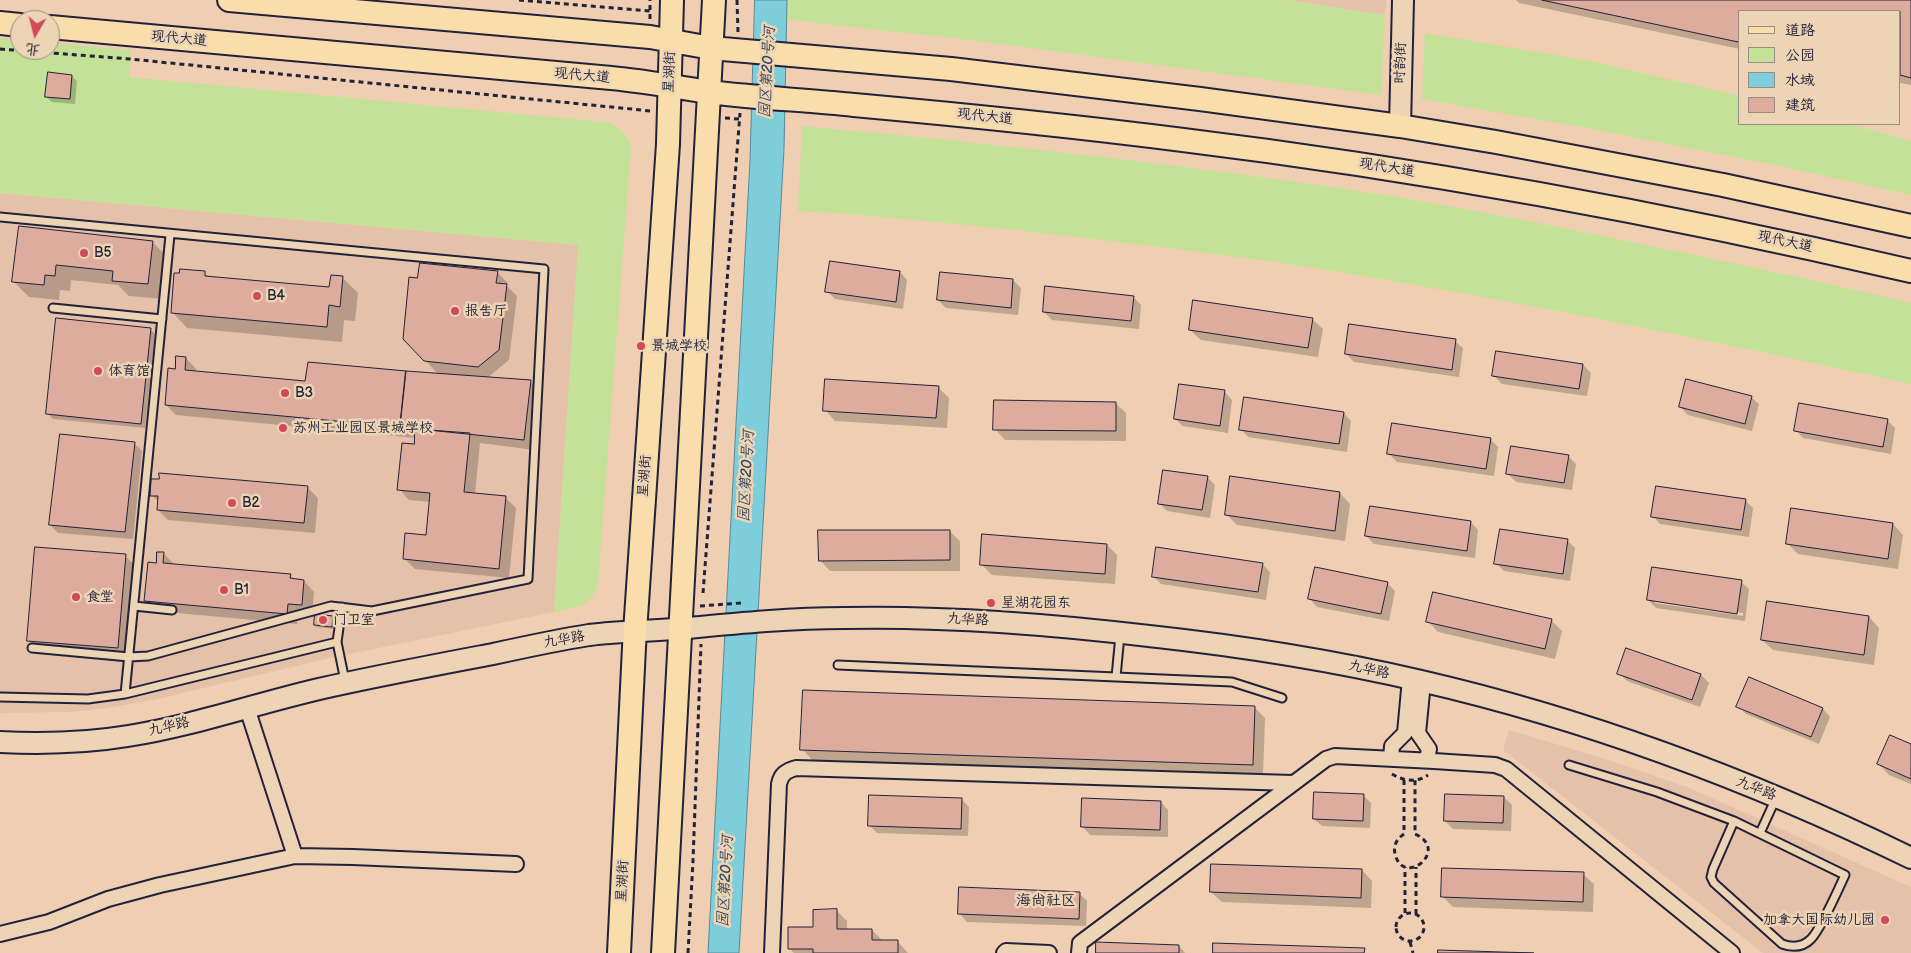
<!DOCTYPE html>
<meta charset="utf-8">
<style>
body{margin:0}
#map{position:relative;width:1911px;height:953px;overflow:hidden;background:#efceb2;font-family:"Balsamiq Sans","LXGW WenKai TC",sans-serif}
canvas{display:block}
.legend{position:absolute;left:1738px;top:10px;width:162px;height:115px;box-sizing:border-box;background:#ecd4b4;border:1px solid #9b8d84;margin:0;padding:6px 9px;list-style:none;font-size:15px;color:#22223b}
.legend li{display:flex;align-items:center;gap:10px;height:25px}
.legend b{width:25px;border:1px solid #9b8d84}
.north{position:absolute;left:10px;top:10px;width:50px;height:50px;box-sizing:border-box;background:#ecd4b4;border:1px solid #9b8d84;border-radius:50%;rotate:188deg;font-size:14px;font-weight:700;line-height:20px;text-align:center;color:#22223b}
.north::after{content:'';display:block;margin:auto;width:18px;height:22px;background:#d1495b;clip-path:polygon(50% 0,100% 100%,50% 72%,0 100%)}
</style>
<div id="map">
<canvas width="1911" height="953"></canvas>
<ul class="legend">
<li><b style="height:6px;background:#f9ddab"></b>道路</li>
<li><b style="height:14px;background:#c4e198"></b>公园</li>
<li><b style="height:14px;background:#7ecdda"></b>水域</li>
<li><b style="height:14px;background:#ddac9e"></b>建筑</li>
</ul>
<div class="north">北</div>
</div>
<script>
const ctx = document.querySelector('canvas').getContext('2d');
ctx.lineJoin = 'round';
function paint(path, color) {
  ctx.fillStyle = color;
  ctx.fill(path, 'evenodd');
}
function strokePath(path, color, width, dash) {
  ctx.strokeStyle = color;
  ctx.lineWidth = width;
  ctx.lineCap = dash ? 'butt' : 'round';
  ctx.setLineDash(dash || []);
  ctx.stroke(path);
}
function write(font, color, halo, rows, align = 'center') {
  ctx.font = font + ' "Balsamiq Sans","LXGW WenKai TC",sans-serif';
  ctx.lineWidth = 5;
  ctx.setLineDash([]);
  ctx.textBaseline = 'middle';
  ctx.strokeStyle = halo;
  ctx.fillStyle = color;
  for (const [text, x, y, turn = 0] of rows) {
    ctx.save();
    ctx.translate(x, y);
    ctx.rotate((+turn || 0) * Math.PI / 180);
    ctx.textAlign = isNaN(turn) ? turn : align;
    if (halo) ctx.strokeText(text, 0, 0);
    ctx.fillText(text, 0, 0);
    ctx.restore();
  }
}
paint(new Path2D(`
 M1287 0H1386L1385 15Z
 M0 193 579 245 554 612 330 658 157 699 108 708 70 712 0 713Z
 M1509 730 1599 757 1687 787 1911 887V953H1763L1503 750Z`), '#e6c1aa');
paint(new Path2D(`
 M787 0H1287L1385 15 1381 95 971 40 808 22 787 19Z
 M1425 33 1595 62 1740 96V124H1850L1911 141V195L1765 163 1592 129 1422 99Z
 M0 38 20 40V50H50V43L131 50 129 77 605 122C618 125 627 133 631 146L598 583C590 609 577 606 554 612L578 245 0 193Z
 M802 126C1001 144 1200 166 1397 197 1493 213 1589 233 1685 253 1760 269 1836 285 1911 303V384C1721 343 1530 303 1338 272 1249 257 1158 247 1068 236 978 226 888 216 798 211Z`), '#c4e198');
const water = new Path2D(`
 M755 0H787L784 149 739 953H708L750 160Z`);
paint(water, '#7ecdda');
strokePath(water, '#59899a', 1);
paint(new Path2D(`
 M1516 0H1911V85L1900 83V11H1740V49L1519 3Z
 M72 76 77 81 75 104 52 102 46 97Z
 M20 228 152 242 168 257 163 299 129 296 118 285 71 280 70 291 60 290 59 300 29 297 13 281Z
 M497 272 508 283 507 286 517 296 509 360 487 378 530 381 541 392 535 450 480 443 475 494 505 497 516 508 509 578 415 569 404 558 427 537 431 502 409 500 399 489 415 446 416 438 176 415 166 405 176 370 186 358 196 369V372L307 382 309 363 438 374 425 360 419 279Z
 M900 272 907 280 903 309 835 299 827 291Z
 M204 273 209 277 331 289 342 277 358 293 355 321 344 320 342 342 187 328 172 312Z
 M1013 280 1021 288 1018 315 946 308 938 300Z
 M1133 297 1141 305 1139 329 1052 320 1044 312Z
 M1312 319 1323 329 1318 357 1201 340 1190 330Z
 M150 329 155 334 145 428 53 419 48 414Z
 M1455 341 1463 348 1459 377 1354 362 1346 354Z
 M1583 365 1591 373 1587 396 1502 384 1494 376Z
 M938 387 949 398 947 428 835 421 825 410Z
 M1225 392 1232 400 1228 433 1183 426 1175 419Z
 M1751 397 1759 404 1752 431 1688 415 1680 407Z
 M1115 403 1126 413V441L1005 440 995 429Z
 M1344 413 1351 421 1347 452 1248 437 1241 429Z
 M1887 420 1895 428 1891 454 1803 438 1796 430Z
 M1490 439 1498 447 1494 476 1397 462 1389 454Z
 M134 443 142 451 133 539 58 533 50 525Z
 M1568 456 1576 464 1572 490 1516 482 1508 474Z
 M1207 477 1215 485 1210 518 1167 511 1159 503Z
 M307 487 318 498 315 533 168 520 158 510 159 502 151 495Z
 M1340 493 1350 504 1345 541 1237 525 1226 514Z
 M1745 500 1753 508 1749 537 1660 524 1653 516Z
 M1471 522 1478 530 1475 558 1374 544 1366 536Z
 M1893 524 1903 535 1898 569 1798 554 1788 544Z
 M949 531 960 541V571H830L820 560Z
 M1567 540 1575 548 1570 581 1504 571 1496 563Z
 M1107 545 1117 555 1115 584 992 575 981 564Z
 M164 554 174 564 290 575 294 580 304 581 314 592 312 615 298 614 297 624 156 611 145 601 157 564Z
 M125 556 136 566 128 658 39 651 28 640Z
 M1262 564 1270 572 1266 600 1161 584 1153 576Z
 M1741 582 1749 589 1745 621 1656 608 1648 600ZM1655 600 1743 613V616L1655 603Z
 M1387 583 1395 591 1389 621 1317 607 1310 599Z
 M333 617 335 619 334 629 317 627 315 625Z
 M1869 617 1879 628 1874 665 1773 650 1762 640Z
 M1551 620 1562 631 1555 659 1438 632 1428 621Z
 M1627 649 1701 675 1709 683 1700 707 1627 681 1619 673Z
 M1749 679 1823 709 1830 717 1819 744 1746 714 1738 706Z
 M1255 708 1265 718 1263 775 812 760 802 749Z
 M1911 745V784L1889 775 1879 764Z
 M1363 795 1371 803 1370 828 1322 826 1314 819Z
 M1504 797 1512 805 1511 831 1453 829 1445 821Z
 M961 799 969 807 968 836 877 833 869 825Z
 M1161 802 1168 810V837L1090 835 1083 827Z
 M1362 870 1372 881 1371 908 1222 902 1211 892Z
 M1583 874 1594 884 1593 912 1453 907 1442 896Z
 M1079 893 1087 901 1086 926 967 922 960 914Z
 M837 911 847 921V930H872L883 941H897L908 953H794L789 948Z
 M1179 946 1185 953H1097Z`), '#0003');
const building = new Path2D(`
 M1542 0H1911V78L1900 75V11H1740V42Z
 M48 72 72 75 70 99 45 97Z
 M19 226 153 241 148 284 112 281 113 271 56 265 55 276 45 275 44 285 12 282Z
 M830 261 900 271 896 302 825 292Z
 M420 263 498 271 496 283 507 284 499 350 478 367 424 361 403 339 409 277 417 278Z
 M180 269 205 271V276L329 287 331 275 343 276 340 307 329 305 327 327 171 313 174 273H179Z
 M940 272 1013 279 1011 308 937 300Z
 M1045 286 1134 296 1131 321 1043 312Z
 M1193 300 1313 318 1308 348 1189 330Z
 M56 318 151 328 141 424 46 414Z
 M1349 324 1456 339 1452 370 1345 354Z
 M1496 351 1583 364 1579 389 1492 376Z
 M176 356 186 357 185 370 305 381 308 362 406 371 400 427 165 405 168 368 175 369Z
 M406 371 531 380 524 440 400 427Z
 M825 379 939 386 936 418 823 411Z
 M1686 379 1752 396 1745 424 1679 407Z
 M1179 384 1225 390 1220 426 1174 419Z
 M1244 397 1344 412 1339 444 1239 430Z
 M994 400 1116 402V431L993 430Z
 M1799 403 1888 419 1883 447 1794 431Z
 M1392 423 1491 438 1486 469 1387 454Z
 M415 429 470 433 464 492 506 496 499 569 403 559 405 533 426 535 430 493 397 490 402 443 414 444Z
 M60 434 135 442 125 532 49 525Z
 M1511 446 1569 455 1564 483 1506 474Z
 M1163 470 1208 476 1202 510 1158 504Z
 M159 473 308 486 304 523 157 510 158 496H150L151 479H159Z
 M1230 476 1340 492 1335 531 1225 515Z
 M1656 486 1746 499 1741 530 1651 517Z
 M1370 506 1471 521 1467 551 1365 536Z
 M1791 508 1893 523 1888 559 1786 544Z
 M1500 529 1568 539 1563 574 1494 564Z
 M818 530H950V560L819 561Z
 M982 534 1107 544 1105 574 980 565Z
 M35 547 126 554 118 648 27 641Z
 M1156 547 1263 563 1258 592 1152 577Z
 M157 552H164L163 563 291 574 290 578 304 580 302 605 288 604 287 614 144 601 148 562 156 563Z
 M1315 567 1388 582 1381 614 1308 599Z
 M1652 567 1742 580 1737 614 1647 600Z
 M1433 592 1552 619 1545 649 1426 622Z
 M1767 601 1869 616 1864 655 1761 640Z
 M315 614 333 616 332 627 314 625Z
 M1626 648 1701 674 1692 700 1617 674Z
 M1749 677 1823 708 1811 737 1736 707Z
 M803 690 1255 706 1253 765 800 750Z
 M1890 735 1911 744V779L1877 764Z
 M1314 792 1364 794 1363 821 1313 819Z
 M1445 794 1504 796 1503 823 1444 821Z
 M869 795 962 798 961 829 868 826Z
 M1082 798 1161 801 1160 830 1081 827Z
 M1211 864 1362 869 1361 898 1210 892Z
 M1442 868 1584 872 1583 902 1441 897Z
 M959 887 1080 892 1079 919 958 914Z
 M837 909V929H872V940H898V953H813V949H788V927H813V910Z
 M1096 942 1179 945V953H1096Z
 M1213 943 1365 948 1364 953H1213Z
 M1438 950 1534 953H1438Z`);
paint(building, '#ddac9e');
strokePath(building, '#22223b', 1);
const lane = new Path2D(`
 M0 217 544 269 528 579 372 611 331 606 148 656 129 657 32 648
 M53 308 162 319
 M134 606 172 610
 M342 607 337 642 345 681
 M838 665 1232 682 1282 698
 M1116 677 1120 635
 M125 694 170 235
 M0 697 88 699 125 694 337 642
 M1569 765 1657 792 1734 821 1845 875C1838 890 1821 929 1811 939 1803 947 1793 948 1782 944L1714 883 1711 877 1713 869 1734 821
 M1760 833 1776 798`);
const street = new Path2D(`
 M1423 682 1418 733 1429 749 1427 760
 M247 708 295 856
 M1391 759 1392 746 1405 733 1410 679
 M0 934 49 922 108 899 160 885 295 856 353 857 516 864
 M772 953 779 784C781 774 786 771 796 768L1293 783
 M1004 953 1006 951 1049 953
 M1079 953 1080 943 1326 759 1335 756 1434 761 1495 765 1506 769 1732 953`);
const secondary = new Path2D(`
 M1400 126 1403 0
 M0 742C42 744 86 743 128 736 192 726 255 704 319 689 376 676 435 665 493 654 525 647 557 640 589 635 622 631 655 631 688 628 740 623 792 618 845 618 947 616 1048 624 1149 636 1241 646 1331 660 1421 681 1590 720 1755 782 1911 858`);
const primary = new Path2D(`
 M229 0 650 37 711 48 951 69 1200 99 1400 126 1496 142 1723 185 1911 226
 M0 23 20 25
 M50 27 611 78C644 81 676 87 709 92 757 98 806 100 854 105 964 115 1073 126 1183 140 1428 170 1670 215 1911 271
 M619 953 634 647 668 144 672 0
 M663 953 714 0`);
strokePath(lane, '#22223b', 11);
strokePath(street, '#22223b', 18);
strokePath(secondary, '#22223b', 24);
strokePath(primary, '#22223b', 26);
strokePath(new Path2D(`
 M519 0 650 11
 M737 0 738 32
 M650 19V0
 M0 49 130 59 651 111
 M725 118 739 119
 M703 593 740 113
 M700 606 741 603
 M1392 774C1403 781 1417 783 1428 775
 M1404 780V834C1397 839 1393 845 1395 854 1403 888 1451 850 1415 834V780
 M1396 927a14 14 0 1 1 28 0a14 14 0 1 1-28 0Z
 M1405 913V867
 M1416 914V867
 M1410 942 1413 953
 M688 953 693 861 701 644`), '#22223b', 3, [5, 4]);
strokePath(lane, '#ecd4b4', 7);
strokePath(street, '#ecd4b4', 14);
strokePath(secondary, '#ecd4b4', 20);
strokePath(primary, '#f9ddab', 22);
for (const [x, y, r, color] of [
 [84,253,5,"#d1495b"],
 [257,296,5,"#d1495b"],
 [455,311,5,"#d1495b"],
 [641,346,5,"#d1495b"],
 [98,371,5,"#d1495b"],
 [285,393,5,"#d1495b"],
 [283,428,5,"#d1495b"],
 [232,503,5,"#d1495b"],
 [224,590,5,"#d1495b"],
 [76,597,5,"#d1495b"],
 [991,603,5,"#d1495b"],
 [323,620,5,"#d1495b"],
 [1885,920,5,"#d1495b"]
]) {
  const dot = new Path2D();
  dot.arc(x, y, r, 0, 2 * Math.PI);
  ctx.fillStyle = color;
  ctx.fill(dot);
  strokePath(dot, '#ecd4b4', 2);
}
write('14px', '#22223b', '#ecd4b4', [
 ["现代大道",179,39,5],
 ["时韵街",1401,63,-88],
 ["星湖街",670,72,-88],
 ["现代大道",582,76,5],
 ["现代大道",985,117,6],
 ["现代大道",1387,168,9],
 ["现代大道",1785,242,12],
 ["星湖街",645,476,-86],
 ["九华路",968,620,3],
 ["九华路",564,640,-10],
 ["九华路",1369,670,12],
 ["九华路",169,727,-13],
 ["九华路",1756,789,22],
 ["星湖街",623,881,-87]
]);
write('14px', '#22223b', '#ecd4b4', [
 ["B5",94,253],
 ["B4",267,296],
 ["报告厅",465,311],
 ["景城学校",651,346],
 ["体育馆",108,371],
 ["B3",295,393],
 ["苏州工业园区景城学校",293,428],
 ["B2",242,503],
 ["B1",234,590],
 ["食堂",86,597],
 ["星湖花园东",1001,603],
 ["门卫室",333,620],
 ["加拿大国际幼儿园",1875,920,"right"]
], 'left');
write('italic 15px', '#34445b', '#ecd4b4', [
 ["园区第20号河",768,72,-87],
 ["园区第20号河",747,476,-87],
 ["园区第20号河",726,881,-87]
]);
write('15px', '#22223b', '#ecd4b4', [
 ["海尚社区",1046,901]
]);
</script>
